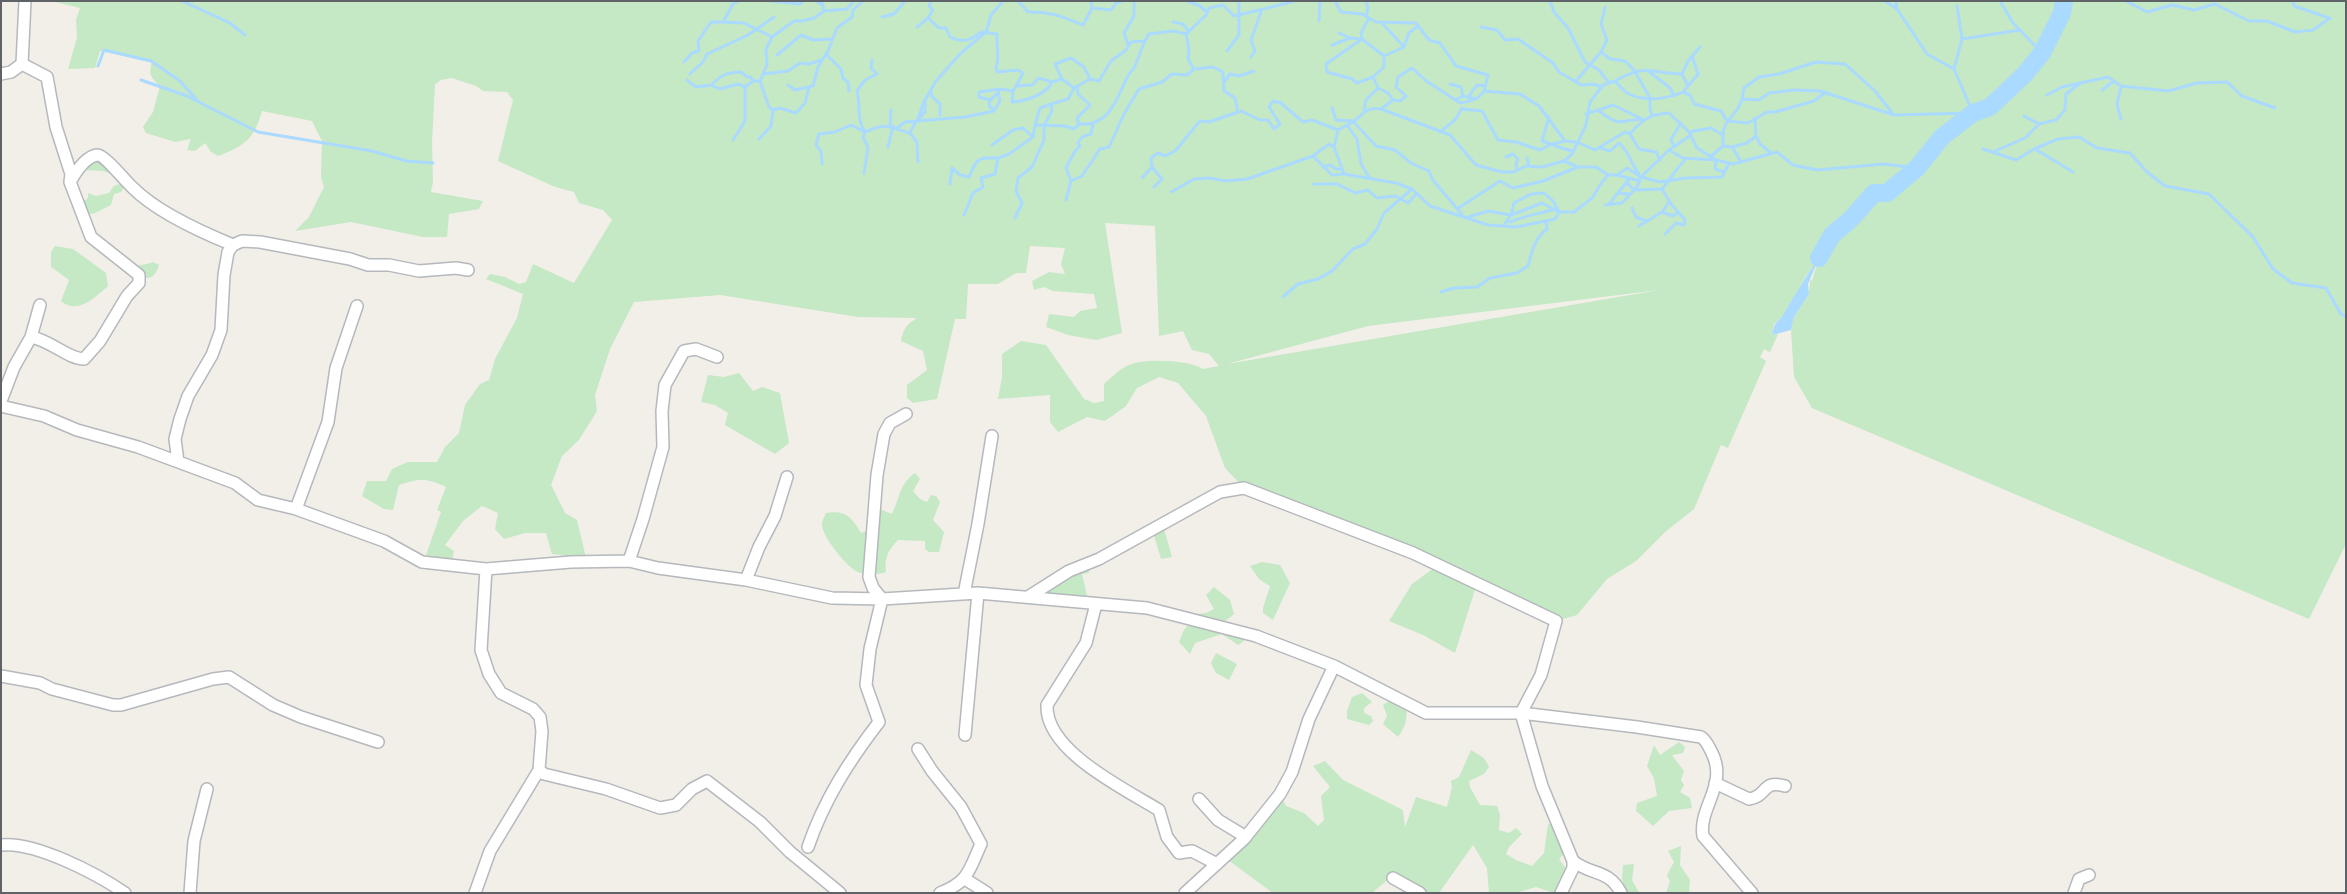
<!DOCTYPE html>
<style>
body{margin:0}
#map{position:relative;width:2347px;height:894px;overflow:hidden;background:#f1efe8;font-family:Signika,sans-serif}
canvas{display:block}
.frame{position:absolute;inset:0;border:2px solid #5f6368;pointer-events:none}
</style>
<div id="map">
<canvas width="2347" height="894"></canvas>
<div class="frame"></div>
</div>
<script>
const ctx = document.querySelector('canvas').getContext('2d');
ctx.lineJoin = 'round';
function paint(path, color) {
  ctx.fillStyle = color;
  ctx.fill(path, 'evenodd');
}
function strokePath(path, color, width, dash) {
  ctx.strokeStyle = color;
  ctx.lineWidth = width;
  ctx.lineCap = dash ? 'butt' : 'round';
  ctx.setLineDash(dash || []);
  ctx.stroke(path);
}
paint(new Path2D(`
 M51 1H193L198 3 200 1H2346V544L2309 619 1812 408 1794 377 1791 330 1794 317 1809 294 1810 280 1812 281 1818 260 1806 276 1784 315 1774 324 1772 335 1778 334 1770 352 1764 349 1760 357 1766 361 1728 448 1721 445 1694 509 1665 532 1636 561 1607 579 1577 615 1556 621 1477 583 1455 653 1423 635 1389 621 1412 584 1438 565 1244 488 1225 468 1206 416 1178 383 1159 377 1137 388 1126 406 1105 421 1087 417 1058 432 1050 422V395L998 399 1002 377V354L1021 341 1046 345 1084 399 1094 403 1104 401V384C1111 378 1120 368 1129 365 1145 358 1189 360 1203 369L1219 366 1209 354 1192 350 1183 331 1159 336 1155 226 1105 223 1122 333 1096 340 1068 335 1046 327 1049 314 1074 317 1080 311 1097 308 1094 294 1053 291 1044 287 1034 290 1032 281 1049 272 1065 274 1061 264 1065 248 1030 246 1026 273H1016L998 284H968L966 319H955L937 399 913 403 907 398V385L927 370 923 351 901 341C903 329 907 324 917 318L858 317 720 295 634 302 610 349 595 395 597 411 579 440 562 456 551 485 565 513 577 520 586 558 552 554 546 533H525L504 539 495 529 498 513 482 506 463 521 445 545 454 551 452 560 425 558 441 512 437 510 446 487C428 478 419 478 399 485L393 510 384 509 362 496 367 481H386L392 469 408 462H437L445 447 459 433 465 405 480 384 489 380 495 359 517 318 523 294 486 279 490 274 505 277 519 284 526 282 533 264 574 283 612 220 603 210 579 203 574 192 555 187 498 161 513 100 507 92 483 91 476 86 452 78 441 80 435 84 432 142 433 182 431 192 483 201 479 209 449 214 447 237H423L351 222 295 231 309 217 324 187 321 178 322 141 312 121 262 111C254 139 245 146 218 156L211 152 205 143 195 151 187 150 191 139 175 142 146 133 143 127 153 112 160 86C151 78 148 74 152 62L100 51 95 68 68 69 77 38 76 20 80 8ZM1659 290 1227 364 1368 326Z
 M89 157 101 161 119 176 103 171 83 170Z
 M119 184 124 187 121 192 114 194 111 205 95 213 85 215 81 203 88 198V193L96 196 109 193 114 186Z
 M55 246 73 249 106 273 108 286C94 298 78 315 61 301L69 280 51 267V252Z
 M153 262 159 265C152 286 142 277 129 268 137 264 144 266 153 262Z
 M739 373 753 391 762 387 780 393 789 443 775 454 725 425 728 413 715 405 701 402 708 375 724 377Z
 M915 473 920 479 913 491 920 499 927 502 931 495 936 496 940 502 933 520 944 532 939 552H929L925 549V541L898 540C888 550 884 558 886 572 879 575 862 575 856 571 846 566 821 535 822 524 822 521 825 516 826 513 845 510 851 516 861 533L872 529V506L892 514C900 498 899 484 915 473Z
 M1162 522 1172 557 1161 559 1152 529Z
 M1262 562 1280 565 1290 583 1273 620 1263 613V608L1270 586 1259 579 1250 566Z
 M1087 564 1089 573 1082 574 1088 600 1040 595Z
 M1214 587 1230 600 1234 614 1223 623 1240 627 1244 641 1238 645 1222 634 1195 643 1190 654 1179 642 1184 630 1197 614 1206 613 1214 609 1206 595Z
 M1216 653 1237 664 1229 680 1216 673 1211 663Z
 M1362 693 1372 702 1364 708V713L1371 716 1373 721 1369 725 1347 719V711L1352 697Z
 M1390 700 1405 701C1408 715 1407 725 1398 737L1383 724 1387 716 1383 705Z
 M1679 742 1685 747 1683 753 1672 755 1684 771 1681 780 1684 785 1680 792 1690 798 1692 808 1669 811 1653 826 1636 811 1637 803 1657 796 1654 778 1647 766 1654 745 1660 755Z
 M1471 750 1484 758 1489 767 1484 774 1469 781 1470 787 1480 805 1497 806 1500 815 1499 830 1509 833 1516 828 1522 834 1509 847 1506 854 1516 860 1532 866 1544 853 1548 825 1551 822 1566 851 1559 859 1570 874 1554 893 1536 887 1515 893H1489L1487 868 1473 845 1439 893H1414L1392 876 1372 893H1273L1224 857 1280 794 1286 806 1304 813 1318 826 1324 820 1321 796 1330 787 1313 766 1325 761 1343 780 1403 810 1405 827 1416 797 1447 807 1452 787 1451 781 1459 777Z
 M1681 846 1680 865 1690 880 1689 893H1666L1670 881 1667 875 1674 862 1668 851Z
 M1634 864 1632 880 1639 893H1628L1622 880 1623 865Z`), '#c5e8c5');
paint(new Path2D(`
 M1819 258 1808 284 1809 294 1794 317 1791 330 1772 335C1775 319 1778 324 1785 312 1796 293 1806 276 1819 258Z`), '#aadaff');
strokePath(new Path2D(`
 M182 1 230 23 245 35
 M738 1 733 4 723 22 744 23 772 37 794 21H802L814 18 824 11 847 9 854 1
 M770 1 800 4 803 1
 M816 1 822 5
 M822 1 824 11
 M1018 1 1028 12C1050 11 1063 17 1083 25L1092 8 1111 10 1116 3 1122 1
 M1091 1 1092 8
 M1187 1 1200 6 1207 12
 M1335 1 1341 12 1362 14 1376 22 1416 23 1429 40 1440 43 1456 66 1488 75 1484 91 1520 94 1539 106 1565 141 1577 142 1595 150 1625 132 1630 134C1642 119 1651 114 1669 113L1689 132 1697 148 1716 160 1733 164 1777 152 1793 165 1817 170 1884 164 1917 168
 M1550 1 1554 12 1568 28 1585 62 1599 70 1609 83
 M1885 1 1897 9
 M2000 1 2013 23 2042 53
 M2126 1 2147 12 2172 5 2194 10 2215 4 2249 21H2267L2295 32 2313 30 2330 18
 M2293 1 2294 6 2329 18
 M1366 16 1368 8 1366 1
 M882 17 894 14 905 1
 M928 18 939 28H946L950 37C963 43 970 41 981 32L997 34C996 46 1000 57 996 68L997 72 1018 70 1023 73 1016 86 1032 85 1039 78 1052 82 1062 79 1074 88 1090 79 1099 81 1111 61 1125 51 1131 42 1145 41 1149 34 1173 31 1186 34 1206 15 1209 8 1223 5 1234 16C1254 11 1274 7 1294 1
 M1369 18 1361 33 1362 39 1326 64 1327 72 1352 79 1357 83 1373 77 1378 88 1388 93 1393 100
 M1319 21 1320 1
 M1173 22 1183 24 1189 32
 M1382 23 1404 47
 M917 27 928 18 933 10 929 6 931 1
 M1481 27 1497 30 1505 40 1518 39 1553 63 1559 72 1581 85 1594 84 1601 87
 M1339 33 1350 38 1362 39 1384 56
 M1962 39 2020 30
 M1128 45 1124 33 1134 16V1
 M1332 45 1350 38
 M1227 51 1239 35V1
 M1601 52 1607 40 1601 24 1605 7
 M826 54 841 69 843 78 848 82 849 91
 M777 55 801 35 813 40 832 39
 M1251 57 1255 51 1251 40 1261 12
 M684 62 692 53 699 51 698 41 711 22H723
 M98 66 104 50 151 61 180 81 196 99
 M1194 69 1213 67 1223 72 1224 91 1235 98 1238 112
 M1954 69 1962 39 1957 6
 M1647 70 1670 88 1674 96
 M690 74 703 62 707 54 748 35 774 17
 M763 74 788 71 800 63 809 64 821 60
 M1373 77 1384 67V56L1404 47 1409 33 1418 26
 M1062 79 1055 64 1071 58 1084 67 1090 79
 M141 80 187 96 258 132 372 151 406 161 433 163
 M687 80 696 87 711 85 720 89 738 84 745 87
 M760 81 769 107 773 110
 M1576 81 1601 52 1610 59 1625 61 1634 70 1650 98V109L1652 115
 M1615 81C1648 63 1649 73 1682 74
 M1224 82 1230 74 1239 76 1254 71
 M1450 84 1461 87 1463 96
 M711 85C723 74 725 73 741 72L747 77H751L753 81
 M788 85 795 90 813 86 818 67 828 51 837 28 852 17 853 10 863 1
 M1688 86 1698 74 1692 56
 M1077 87 1078 94 1090 105 1077 118 1079 124
 M2102 90 2114 81
 M931 91 932 97 940 104V115
 M1013 91 1012 102C1026 101 1046 95 1052 82
 M1683 92 1688 86 1682 74 1688 61 1700 47
 M2047 95 2062 87 2108 77 2121 86 2168 91 2197 83 2227 82 2242 96 2275 108
 M1469 96 1477 85 1485 86
 M1742 99 1744 88 1759 77 1779 74 1816 62 1845 64 1875 91 1893 114
 M990 100 979 97V92L1000 89
 M1455 100 1463 96 1476 99
 M1332 108 1336 120 1353 121 1376 146 1395 150 1411 163 1429 171 1432 179 1465 218 1488 211 1511 215 1514 203 1531 194 1544 193 1553 201 1559 212
 M1381 109 1450 135 1476 165 1502 172H1514L1526 166 1542 167 1564 161 1572 154 1586 125 1590 102 1603 85 1615 81C1619 85 1624 92 1629 94 1646 102 1667 99 1683 92L1690 95 1694 104 1721 111 1727 121 1748 123 1767 112H1775L1814 101 1826 92
 M1462 109 1482 111 1498 140 1516 142 1540 150 1552 144 1565 141
 M773 110 780 108 796 113 805 103 809 87
 M1364 110 1366 100 1378 88
 M994 111 989 105 990 100 998 93
 M1599 111C1620 127 1618 121 1641 119
 M1586 114 1613 105 1642 119
 M2024 116 2039 124
 M1549 117 1542 141C1555 145 1560 149 1574 151
 M1755 118 1756 136
 M918 119 924 101
 M2121 119 2117 104 2121 86
 M1035 125 1040 108 1051 104
 M1347 125 1357 139 1361 164 1369 177
 M890 126 891 110
 M897 128 905 122 965 117 994 111 1000 101 998 93 1000 89 1013 91 1016 86
 M1338 130 1334 147 1344 174 1396 183 1412 189 1430 206 1488 225 1516 227 1555 219 1559 212H1574L1592 198 1602 182 1608 175
 M1440 132 1455 120 1462 108
 M1689 132 1711 128 1723 135V146
 M1630 134 1639 149 1656 152 1660 160
 M1723 135C1723 119 1739 114 1742 99L1759 100 1769 93 1794 90 1820 91 1894 115 1973 113 1954 69 1927 54 1897 9 1896 1
 M759 139 771 126 773 110
 M733 140 745 121V87L753 81H760L767 65 766 49 772 37
 M992 145 1013 130 1023 128 1033 137
 M888 147 893 126
 M1674 147 1671 139 1681 123
 M1732 147 1747 143 1756 136 1760 144 1770 152
 M1600 148 1610 151 1619 143C1630 153 1630 162 1639 174
 M1983 149 2016 160 2034 149 2058 139 2079 137 2097 148 2130 153 2146 171 2165 186 2209 194 2253 237 2273 269 2292 283 2326 288 2341 314 2346 317
 M2035 149 2073 172
 M1669 150 1683 158 1716 160 1715 169 1724 172
 M1993 152 2025 138 2039 124 2056 120 2065 110 2066 94 2082 82
 M1313 156 1332 175 1344 174
 M1506 157 1513 154 1518 159 1516 164 1517 170
 M1710 157 1723 146 1732 147 1741 162
 M1527 158 1529 166
 M1564 161 1578 167H1596L1608 175H1617L1627 168 1641 177 1660 182 1685 178 1722 177 1729 163
 M918 162 917 142 910 133 915 123 925 112V100L936 81 961 53 986 32 991 15 1003 1
 M822 164 821 151 816 145 819 134 835 132 851 125 865 132C889 122 887 127 910 133
 M1152 167 1162 179 1154 187
 M1323 167 1330 165 1336 169H1342
 M864 173 868 147 863 138 865 132C856 119 861 106 857 91L865 80 877 74 871 68 872 60
 M1617 175 1640 181
 M1142 178 1152 167 1151 158 1158 153 1165 156 1175 151 1200 121 1209 122 1241 111 1260 120H1268L1274 129 1280 124 1269 107 1273 101 1281 103 1303 122 1312 120 1338 130C1343 127 1348 125 1353 122 1364 114 1366 106 1381 109L1393 100 1400 101 1406 96 1396 87 1398 77 1412 68 1425 80 1460 103C1470 101 1478 100 1484 91
 M1071 181 1082 176 1100 149 1109 147 1124 114 1139 89 1162 82 1172 74 1187 75 1194 69 1188 59 1189 50 1186 34
 M1626 182 1634 190 1662 189
 M950 184 952 168 960 175 969 177C977 159 977 157 998 158
 M1314 184H1337L1355 193 1368 190 1377 198 1395 196 1408 203 1417 193
 M1171 192 1194 179 1210 178 1225 181 1247 179 1313 156 1329 144 1334 147
 M1617 193 1629 194
 M1066 200 1071 181 1066 168 1075 151 1080 146 1078 143 1082 137 1091 134 1093 124
 M1609 204 1630 178
 M1605 205 1622 203 1637 187 1641 177 1669 150 1691 135
 M1632 208 1636 217 1646 221
 M1457 209 1500 181 1513 188 1543 181 1578 167
 M1662 212 1673 216 1678 212
 M964 215 973 193 983 187 981 178 995 174 998 158 1009 154 1033 137 1035 125 1065 126 1074 129 1079 124C1111 127 1117 96 1129 74L1134 68 1145 41
 M1015 218 1022 203 1016 191 1018 178 1032 167 1044 140V126L1052 111 1051 104 1068 99 1074 88
 M1510 222C1524 216 1537 214 1552 210
 M1504 225 1511 215 1542 203 1559 212
 M1639 226 1662 212 1669 202
 M1665 234 1676 223 1684 225 1685 220 1671 204 1662 189C1671 179 1676 168 1687 158
 M1441 292 1454 288 1477 287 1490 278 1517 273 1528 266C1532 251 1534 239 1547 229L1546 221
 M1283 297 1298 284 1318 279 1332 271 1353 249 1365 244 1377 229 1384 213 1412 189`), '#aadaff', 3);
strokePath(new Path2D(`
 M1819 258 1832 235 1851 219 1874 193H1887L1917 168 1942 137 1973 113 1990 107 2025 74 2042 53 2062 13 2064 1`), '#aadaff', 18);
const minor = new Path2D(`
 M1 74 11 72 22 64 25 1
 M70 182C75 173 85 157 97 155 104 154 126 182 133 188 157 212 201 232 233 245
 M31 337 40 305
 M1 401 14 367 31 337C50 340 68 359 84 359L100 341 127 296 139 283V275L91 237 70 182 71 174 56 127 47 77 22 64
 M1 406 44 416 77 430 138 447 235 483 258 500 296 509 384 541 422 562 486 569 571 562 629 561 658 568 746 580 832 598 882 599 978 593 1147 608 1256 636 1334 666 1426 713H1521L1637 727 1701 737C1707 741 1709 747 1712 753 1728 785 1698 808 1703 836L1752 893
 M178 462 175 439 180 419 188 396 212 355 221 330 224 275 228 252 233 245 242 241 260 242 350 259 368 265H389L419 271 456 268 468 270
 M296 509 328 422 336 368 357 306
 M629 561 643 519 663 447 662 411 665 385 684 351 696 349 717 357
 M746 580 759 547 775 516 787 477
 M964 594 978 524 992 436
 M1028 597 1069 571 1099 559 1220 492 1244 488 1413 553 1556 621 1541 675 1521 713 1542 786 1573 861V868L1561 893
 M1096 604 1086 643 1047 705C1045 751 1125 789 1159 810L1167 837 1179 853 1192 851 1217 864
 M1 676 40 683 52 689 113 705H121L213 679 229 677 273 705 301 717 378 742
 M965 735 978 593
 M918 749 932 771 961 807 981 844C969 870 969 882 940 893
 M539 770 544 774 606 789 660 808 676 805 692 789 707 781 760 822 790 852 840 893
 M1715 783 1749 799C1767 797 1762 779 1785 786
 M1199 799 1218 820 1246 837
 M1 845C35 841 97 874 125 893
 M808 847C824 800 849 761 879 722L866 685 870 649 882 599 873 588 869 577 877 475 884 434 890 423 906 414
 M1573 861C1592 876 1609 869 1621 893
 M1393 878 1420 893
 M965 879 987 893
 M190 893 194 841 207 789
 M475 893 490 851 539 770 542 731 540 717 533 709 501 693 489 674 481 650 486 569
 M1185 893 1244 839 1280 794 1292 772 1309 719 1334 666
 M2074 893 2079 879 2089 875`);
strokePath(minor, '#b5b8bc', 14);
strokePath(minor, '#fff', 11);
</script>
